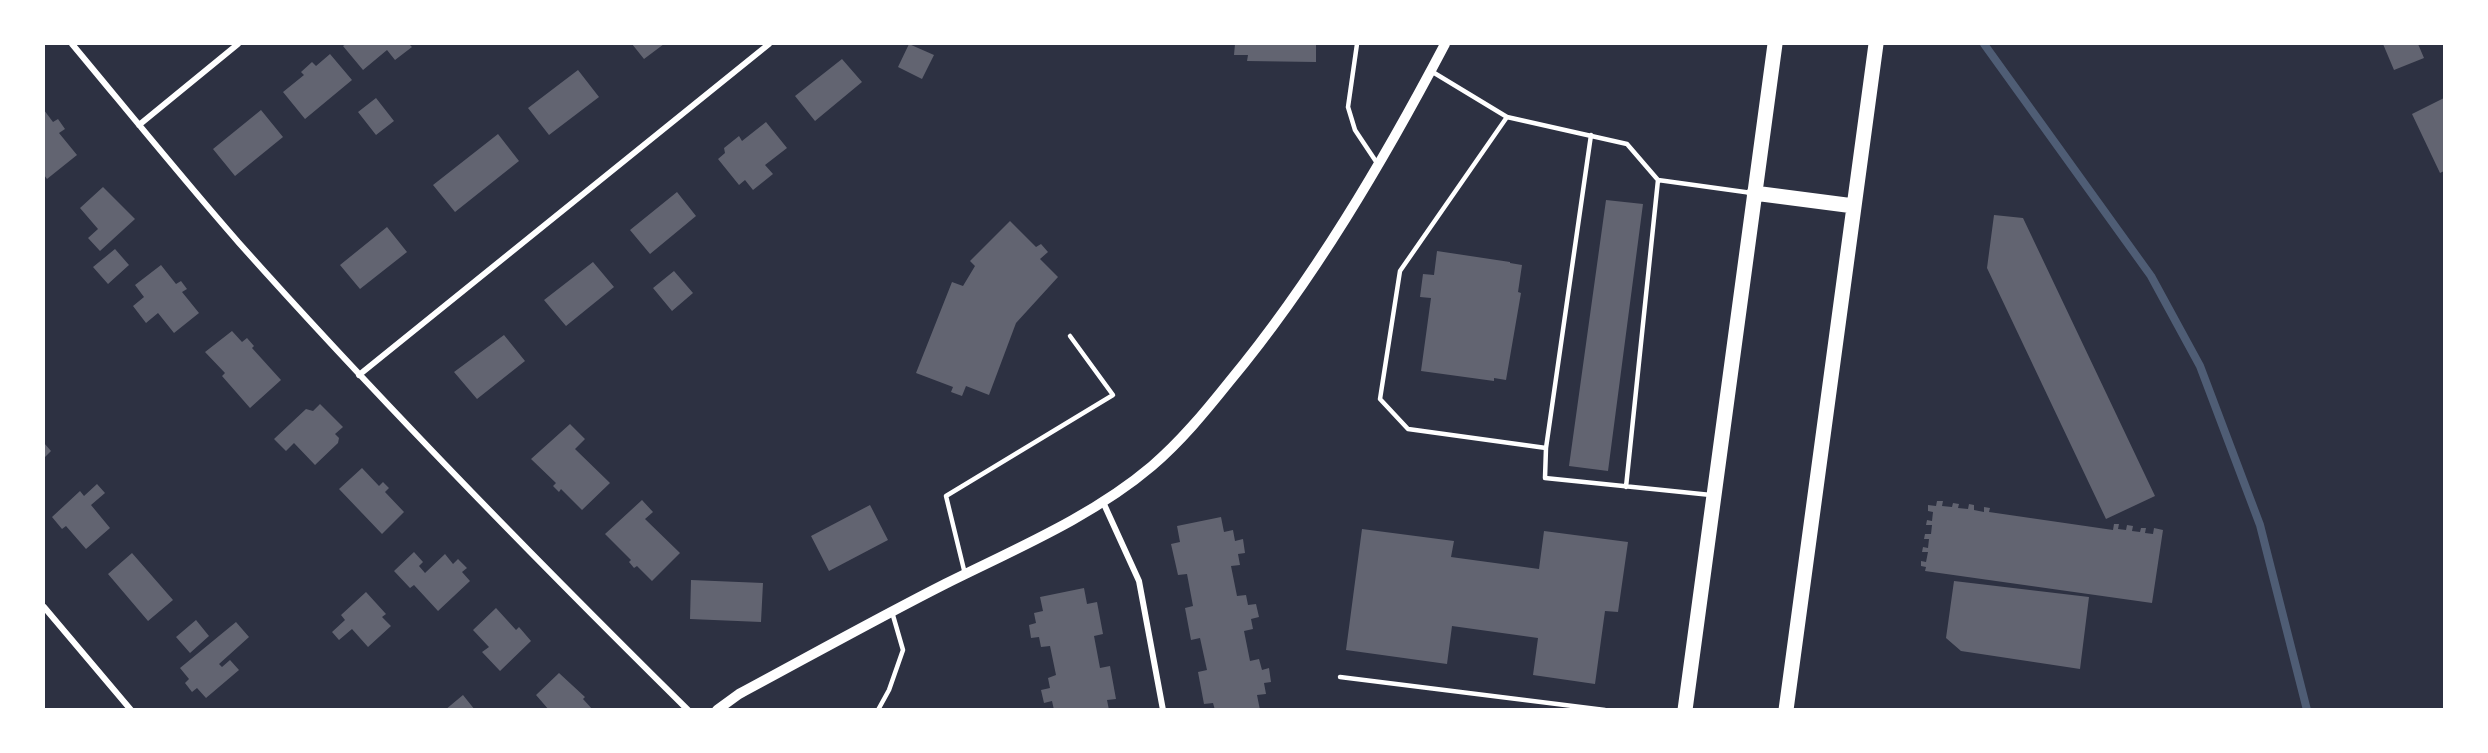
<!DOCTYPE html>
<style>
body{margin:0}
#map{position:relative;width:2488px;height:753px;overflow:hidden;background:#2d3142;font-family:"Source Sans 3",sans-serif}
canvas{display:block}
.frame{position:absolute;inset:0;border:45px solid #fff;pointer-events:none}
</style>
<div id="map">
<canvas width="2488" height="753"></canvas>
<div class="frame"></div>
</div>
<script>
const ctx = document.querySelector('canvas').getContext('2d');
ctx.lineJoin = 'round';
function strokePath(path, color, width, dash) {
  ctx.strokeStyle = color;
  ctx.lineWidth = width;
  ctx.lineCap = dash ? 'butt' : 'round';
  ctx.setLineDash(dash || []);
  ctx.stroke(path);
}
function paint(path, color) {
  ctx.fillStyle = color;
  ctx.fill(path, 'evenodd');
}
strokePath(new Path2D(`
 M1984 44 2151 276 2200 366 2260 525 2307 710`), '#4f5d75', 8);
paint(new Path2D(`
 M346 44H409L412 47 395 60 387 50 363 70 343 46Z
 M632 44H664L644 59Z
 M909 44 934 55 922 79 898 67Z
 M1235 44H1316V62L1247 61 1248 55H1234Z
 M2383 44H2418L2424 58 2394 70Z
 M330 54 352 80 305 119 283 92 304 75 301 72 312 62 316 66Z
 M842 59 862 82 815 121 795 96Z
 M578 70 599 97 549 135 528 108Z
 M376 98 394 121 376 135 358 112Z
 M2444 98V171L2440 173 2412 114Z
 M44 110 53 122 58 119 65 129 59 133 77 155 47 179 44 175Z
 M261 110 283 137 235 176 213 149Z
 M766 122 787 148 765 165 773 174 753 190 745 180 739 185 718 159 725 153 724 148 739 136 742 141Z
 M498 134 519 161 455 212 433 185Z
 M103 187 135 219 100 251 88 238 98 229 80 208Z
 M677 192 696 216 650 254 630 230Z
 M1606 200 1643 204 1608 471 1569 466Z
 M1994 215 2023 218 2155 496 2106 519 1987 268Z
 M1010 221 1036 247 1041 244 1048 252 1040 259 1058 277 1016 323 989 395 966 386 962 396 951 392 953 387 916 373 952 282 963 286 975 266 970 261Z
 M387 227 407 252 360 289 340 265Z
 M115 249 129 265 108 284 93 267Z
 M1437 251 1510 262V263L1522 265 1518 292 1521 293 1506 380 1494 378V381L1421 371 1431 298 1420 297 1423 274 1434 275Z
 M593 262 614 287 566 326 544 300Z
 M161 265 176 284 181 281 187 289 182 292 199 313 174 333 158 313 146 323 133 306 144 297 135 285Z
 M674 271 693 293 672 311 653 288Z
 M232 331 242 342 247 338 254 346 252 348 281 380 250 408 222 376 225 373 205 352Z
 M504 335 525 361 477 399 454 372Z
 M320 404 343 427 335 434 339 438 338 443 315 465 294 443 286 451 274 439 306 409 313 411Z
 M570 424 585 439 575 449 610 483 582 510 561 489 559 492 553 486 556 483 531 459Z
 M44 443 51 451 44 458Z
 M362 468 379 486 383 482 389 488 385 492 404 512 382 534 339 489Z
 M97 484 105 493 91 505 110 528 86 549 66 526 62 529 52 517 80 491 84 496Z
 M642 500 653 512 645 519 680 553 652 581 637 566 634 568 629 562 631 560 605 534Z
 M1937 501H1943L1942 506 1952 507 1953 503 1959 504 1958 508 1968 509 1969 504 1974 505V510L1984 512V507L1990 508 1989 512 2113 530 2114 524H2119L2118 529 2126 530 2127 525 2133 526 2132 531 2140 532 2141 528H2146L2145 533 2153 534 2154 528 2163 530 2152 603 1925 571 1926 567 1921 566V561L1926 562 1928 552H1922L1923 547 1928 548 1929 539H1924L1925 534H1931L1932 525H1926L1927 520 1932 521 1933 512 1928 511V505L1936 506Z
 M870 505 888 540 829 571 811 536Z
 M1221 517 1224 532 1233 530 1235 541 1243 539 1245 553 1238 554 1240 565 1231 566 1237 596 1246 595 1248 605 1256 604 1259 617 1251 619 1253 629 1244 631 1250 661 1259 659 1262 670 1269 668 1271 682 1264 683 1266 694 1257 695 1260 710H1215L1213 703 1204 704 1198 672 1207 670 1200 638 1191 640 1185 608 1193 606 1187 574 1178 575 1171 544 1180 542 1177 526Z
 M1362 529 1454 541 1451 557 1539 569 1544 531 1628 542 1618 612 1605 611 1595 684 1533 675 1538 638 1452 626 1447 664 1346 650Z
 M414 552 423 562 419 566 425 573 445 554 453 564 458 559 467 568 462 572 470 581 438 611 414 585 410 588 394 571Z
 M132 553 173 600 148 621 108 574Z
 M691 580 763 583 761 622 690 619Z
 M1954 581 2089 597 2080 669 1961 651 1946 638Z
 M1084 588 1087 604 1097 602 1103 634 1094 636 1100 668 1110 666 1116 699 1107 700 1109 710H1054L1052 701 1044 703 1041 690 1050 688 1048 678 1056 675 1050 646 1041 647 1039 637 1031 638 1029 625 1036 623 1034 613 1043 611 1040 597Z
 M366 592 386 614 382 617 391 626 368 647 352 629 339 640 332 632 345 620 341 615Z
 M496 608 516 630 519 627 531 641 500 671 482 652 489 647 473 630Z
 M196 620 209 636 190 653 176 637Z
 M236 622 249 637 219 664 222 667 230 660 239 670 206 698 197 688 192 692 185 683 189 679 180 668Z
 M559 673 585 697 583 699 593 710H549L536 695Z
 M463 695 475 710H445Z`), '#626471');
strokePath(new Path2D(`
 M1357 44 1348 107 1355 130 1377 163
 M1431 71 1507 117 1627 144 1658 180 1752 193
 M1507 117 1400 271 1380 399 1408 429 1546 448 1545 478 1711 495
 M1546 448 1591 135
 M1626 487 1658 180
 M965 574 946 496 1113 395 1070 336
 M1340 677 1605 710
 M878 710 889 690 903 650 892 612`), '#fff', 4.5);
strokePath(new Path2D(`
 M72 44C127 110 182 178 239 243 383 404 534 558 688 710
 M139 125 238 44
 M359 375 769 44
 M1103 502 1139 581 1163 710
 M44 607 131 710`), '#fff', 6);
strokePath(new Path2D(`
 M717 710 739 694C808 657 876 619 945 584 1015 549 1092 517 1152 466 1181 441 1205 412 1229 382 1313 281 1384 160 1445 44`), '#fff', 10);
strokePath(new Path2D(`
 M1754 193 1854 206
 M1685 710 1775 44
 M1786 710 1876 44`), '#fff', 15);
</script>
